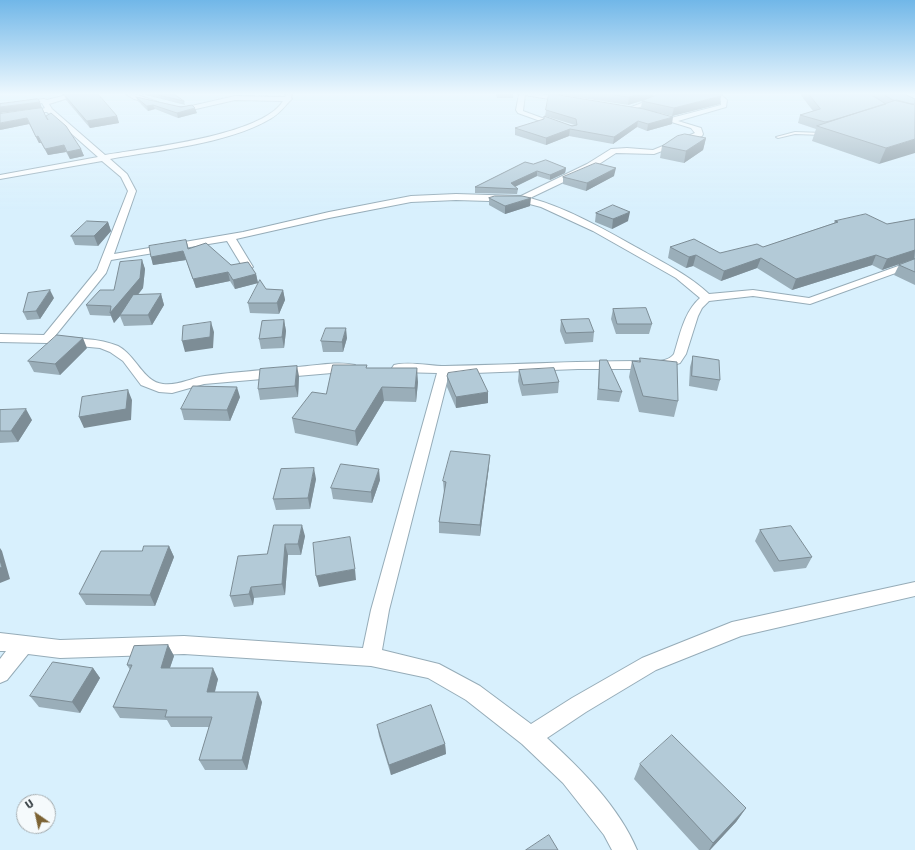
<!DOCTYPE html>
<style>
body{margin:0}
#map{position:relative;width:915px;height:850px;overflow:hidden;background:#d8f0fd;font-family:"Fira Sans",sans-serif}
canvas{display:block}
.north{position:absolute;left:16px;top:794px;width:40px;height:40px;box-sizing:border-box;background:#f5fafc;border:1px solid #a5acaf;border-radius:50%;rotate:326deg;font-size:11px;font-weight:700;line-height:16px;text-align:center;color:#2d363b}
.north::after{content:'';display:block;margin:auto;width:14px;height:18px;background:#7c6334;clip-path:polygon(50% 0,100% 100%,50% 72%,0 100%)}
</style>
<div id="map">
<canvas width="915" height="850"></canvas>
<div class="north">U</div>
</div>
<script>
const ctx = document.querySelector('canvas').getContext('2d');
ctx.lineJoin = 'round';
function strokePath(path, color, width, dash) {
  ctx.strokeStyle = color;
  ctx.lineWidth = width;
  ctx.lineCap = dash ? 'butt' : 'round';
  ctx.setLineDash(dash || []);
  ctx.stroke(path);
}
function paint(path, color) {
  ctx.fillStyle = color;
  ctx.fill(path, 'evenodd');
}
const service = new Path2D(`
 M795 132 823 133 825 134 823 135 795 134 778 138 776 137Z`);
const minor = new Path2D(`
 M70 94H81L49 104 52 109 105 155C145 148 262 136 283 101L235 100 187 111 175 109V107H187L235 96 285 97 286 94H292L291 98 292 99C285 105 281 113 270 119 228 144 158 150 110 159L127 174 136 191 114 254 243 232 329 212 411 196 456 194 521 196 587 164 611 149 627 148 653 150 695 133 691 128 652 116 655 114 671 118 721 105V101L713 94H720L727 100 726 107 678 121 701 128 703 134 702 136 654 154 616 153 593 168 530 198C570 209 607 231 643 251 666 264 690 276 709 294L753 290 809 298 915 260V266L810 304 753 296 709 301 702 308 698 316 686 354 680 363 668 367 652 369H578L449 374 389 610 382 650 439 664 480 686 531 724 572 698 642 658 732 622 915 582V596L741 636 656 670 586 712 547 738C581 769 619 807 637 850H612L604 835 563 783 522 744 466 700 428 678 371 666 184 654 60 658 28 654 7 680 0 683V659L6 651H0V633L60 640 184 636 363 648 371 610 437 373 398 372 394 371 392 368 394 365C409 361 429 366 445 366 509 365 573 361 637 361 647 361 667 364 674 354 680 335 684 312 700 298L676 278 593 231 541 207 522 202 456 200 411 202 329 218 236 239 253 267 248 270 244 269 227 241 111 260 106 273 55 336C75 339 100 338 118 346 136 355 143 382 163 384 178 386 191 378 205 376 235 372 265 370 295 367 314 366 337 361 355 365L357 368 355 371 204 384 172 393 159 392 141 385 123 361 110 352 100 348 47 343 0 342V334L44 335 97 270 128 191 121 177 102 161 0 179V175L98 157 47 112H38V110L45 108 42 103 0 109V105L44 99 47 100Z
 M126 94H134L158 102 155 104 134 99Z
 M519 94H542L569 99 570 100 567 102 525 95 523 111 561 125V127H557L518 113 516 110Z
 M652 94H659L662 97 660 100 631 110 626 109 655 98Z`);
strokePath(service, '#96acb8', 2);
strokePath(minor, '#96acb8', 2);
paint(service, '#fff');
paint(minor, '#fff');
paint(new Path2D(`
 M64 94 117 116 119 123 90 128 66 100Z
 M142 94H174L184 101 185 105Z
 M496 94H513V98H497Z
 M556 94H653V97L720 104 672 116 656 112 672 124 647 131 637 127 613 144 569 136 546 145 515 135V128L575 125 545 116 546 110 641 108 642 101 628 105Z
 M800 94H904L915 99 879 164 812 141 816 129 798 123 800 115 813 111Z
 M136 97 197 113 178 118 155 109 148 111 138 101Z
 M42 108 46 117 81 149 84 156 70 159 66 152 48 155 41 143H39L29 124 0 130Z
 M706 138 703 150 684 163 660 158 662 146Z
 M533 164 566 168 565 173 550 180 537 176 515 187 518 189 517 194 475 193V187Z
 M614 176 586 191 563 184V177Z
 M489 198 530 206 505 214 489 205Z
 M596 213 628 221 612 229 595 222Z
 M915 219V285L894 275 899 265 914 259 882 270 872 265 792 290 757 268 721 281 693 266 686 268 668 258 670 247 720 253 763 247 834 223 835 221 887 224Z
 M108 222 111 231 98 246 75 245 71 236Z
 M186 240 189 249 256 274 258 283 235 289 230 281 196 288 186 260 153 265 151 257Z
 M142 260 145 269 143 288 138 295 161 294 164 305 152 325 124 326 120 316 114 323 111 316 90 315 86 305 114 290Z
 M266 289 283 290 285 300 279 314 250 313 248 303Z
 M54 298 40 319 27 320 23 312Z
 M613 309 652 324 649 334H616L611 319Z
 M284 320 286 331 284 348 261 349 259 339Z
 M561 320 594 332 593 342 565 344 560 331Z
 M347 338 343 352H323L321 341Z
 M87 348 60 375 34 372 28 361Z
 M693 356 720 380 717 391 689 386 690 367Z
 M640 358 678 401 674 417 639 412 629 377 632 361 639 362Z
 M600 360 622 392 619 402 597 400 599 370Z
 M367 368 418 382 416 402 384 401 357 446 295 433 292 418 326 394Z
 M519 370 559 382 558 393 522 396 518 381Z
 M299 376 298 397 260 400 258 389Z
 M447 376 488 403 456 408 447 387Z
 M240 397 230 421 184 420 181 409Z
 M0 410 32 420 18 442 0 443Z
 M489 466 480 536 439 533V522L444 493 443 481Z
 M316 479 310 509 276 510 273 499Z
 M380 480 372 503 333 499 331 488Z
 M274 525 305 536 301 555H288L285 595 254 598 253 605 234 607 230 596 267 554Z
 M760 530 812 557 806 568 774 572 755 541Z
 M169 546 174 557 155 606 86 605 79 594 142 551Z
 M168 645 174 656 170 668 218 679 215 692 262 702 247 770H205L199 760 209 727H171L167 720 120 718 113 707 130 670 127 665Z
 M93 668 100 678 80 713 39 707 30 696Z
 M377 725 445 744 446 754 391 775 379 736Z
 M640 764 746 808 736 822 710 850H699L634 779Z`), '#9aaeb9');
paint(new Path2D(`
 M639 94H653V97L628 105 629 97Z
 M721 96 720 104 672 116 674 108Z
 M40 102 42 108 0 113V107Z
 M153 105 155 109 148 111 147 106Z
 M195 108 197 113 178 118 177 113Z
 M117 116 119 123 90 128 87 121Z
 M673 117 672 124 647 131 648 124Z
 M27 118 29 124 0 130V123Z
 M638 121 637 127 613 144 614 137Z
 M570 129 569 136 546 145V138Z
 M38 136 41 143H39L36 137Z
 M706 138 703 150 684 163 686 151Z
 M915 139V153L879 164 886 148Z
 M64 145 66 152 48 155 45 149Z
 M81 149 84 156 70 159 67 152Z
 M566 168 565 173 550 180V175Z
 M616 168 614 176 586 191 587 183Z
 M537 171V176L510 189 511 183Z
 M531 198 530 206 505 214V206Z
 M630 212 628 221 612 229 613 219Z
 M108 222 111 231 98 246 94 236Z
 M915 250 914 259 882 270 887 259Z
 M183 251 186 260 153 265 151 257Z
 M696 255 693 266 686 268 689 257Z
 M876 255 872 265 792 290 796 279Z
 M761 258 757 268 721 281 724 271Z
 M142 260 145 269 143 288 121 315H120V316L114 323 110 313Z
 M228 272 230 281 196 288 193 279Z
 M256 274 258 283 235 289 233 280Z
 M50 290 54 298 40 319 36 311Z
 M283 290 285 300 279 314 277 303Z
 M161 294 164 305 152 325 148 315Z
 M284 320 286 331 284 348 282 337Z
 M211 322 214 332 213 348 185 352 182 341Z
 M346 328 347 338 343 352 342 342Z
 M83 338 87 348 60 375 55 364Z
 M297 366 299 376 298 397 295 386Z
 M417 368 418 382 416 402 415 388Z
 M237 387 240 397 230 421 227 410Z
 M382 387 384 401 357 446 355 431Z
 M128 390 132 400 131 420 84 428 79 417Z
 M488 392V403L456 408V397Z
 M26 409 32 420 18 442 11 431Z
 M490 455 489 466 480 536V525Z
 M314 468 316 479 310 509 308 498Z
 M379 469 380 480 372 503 371 492Z
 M302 525 305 536 301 555 298 544Z
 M285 544 288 555 285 595 282 584Z
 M169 546 174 557 155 606 150 595Z
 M0 548 2 551 10 579 0 583Z
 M355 569 356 580 319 587 316 576Z
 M251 587 254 598 253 605 249 594Z
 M168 645 174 656 166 679 161 668Z
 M93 668 100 678 80 713 72 702Z
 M213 668 218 679 212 702 207 692Z
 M258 692 262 702 247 770 242 760Z
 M445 744 446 754 391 775 389 765Z
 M746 808 736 822 710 850H709L713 843Z`), '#7d8d96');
const building = new Path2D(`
 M64 94H98L117 116 87 121Z
 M155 94H174L184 101Z
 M549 94H553L644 109 673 117 648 124 638 121 614 137 570 129 546 138 515 128 544 119V116L572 126 577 125 576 119 546 110Z
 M609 94H639L629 97Z
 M659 94H720L721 96 674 108 642 101Z
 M809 94H870L886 104 830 121 825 122 800 115 820 109Z
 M883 94H904L915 99V104H911L893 100Z
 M136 97 181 107 192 105 195 108 177 113 153 105 147 106Z
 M38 99 40 102 0 107V104Z
 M897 100 915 105V139L886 148 817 126Z
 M42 108 46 117 48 120 46 116 51 113 66 126 81 149 67 152 64 145 45 149 38 136 36 137 27 118 0 123V114Z
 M685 134 706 138 686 151 662 146 677 136Z
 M546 160 566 168 550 175 537 171 511 183 518 189 475 187 525 162 533 164Z
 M596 163 616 168 587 183 563 177Z
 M495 196H522L531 198 505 206 489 198Z
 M613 205 630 212 613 219 596 213Z
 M866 214 887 224 915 219V250L887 259 876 255 796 279 761 258 724 271 696 255 689 257 670 247 694 239 720 253 757 244 763 247 838 222 835 221Z
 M87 221 108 222 94 236H71Z
 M186 240 188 249 206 243 231 265 248 262 256 274 233 280 228 272 193 279 183 251 151 257 149 246Z
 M915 259V272L899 265Z
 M142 260 140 278 110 313 111 306 86 305 100 290H114L120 262Z
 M260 280 266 289 283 290 277 303H248Z
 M50 290 36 311 23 312 28 293Z
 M161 294 148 315H120L133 295Z
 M646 308 652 324H617L613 309Z
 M589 319 594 332 566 333 561 320Z
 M284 320 282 337 259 339 262 321Z
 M211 322 210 337 182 341 183 326Z
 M326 328H346L342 342 321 341Z
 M57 335 83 338 55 364 28 361Z
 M693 356 719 360 720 380 692 376Z
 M640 358 677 362 678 401 643 396 632 361 640 362Z
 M600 360H607L622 392 599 389Z
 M333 365H367L366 368H417L415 388 382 387 355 431 292 418 312 392 326 394Z
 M297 366 295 386 258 389 260 369Z
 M554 368 559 382 523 385 519 370Z
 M477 369 488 392 456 397 447 376 448 373Z
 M193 386 237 387 227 410 181 409Z
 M128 390 126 409 79 417 82 397Z
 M26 409 11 431H0V410Z
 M451 451 490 455 480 525 439 522 446 482 443 481Z
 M341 464 379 469 371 492 331 488Z
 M314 468 308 498 273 499 281 469Z
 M274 525H302L298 544H285L282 584 251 587 249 594 230 596 238 556 267 554Z
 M791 526 812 557 779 561 760 530Z
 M350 537 355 569 316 576 313 543Z
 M144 546H169L150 595 79 594 101 551H142Z
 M0 560 2 567 0 568Z
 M168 645 161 668H213L207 692H258L242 760H199L212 717H165L167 710 113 707 132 665H127L134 646Z
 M53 662 93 668 72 702 30 696Z
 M431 705 445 744 389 765 377 725Z
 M672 735 746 808 713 843 640 764Z
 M549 835 558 850H526Z`);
paint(building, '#b3cad7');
strokePath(building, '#7d8d96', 1);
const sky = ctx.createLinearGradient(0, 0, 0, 213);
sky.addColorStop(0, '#71b7e8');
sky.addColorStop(0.44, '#edf8fe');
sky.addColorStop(1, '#edf8fe00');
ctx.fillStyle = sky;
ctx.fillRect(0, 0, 915, 213);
</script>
